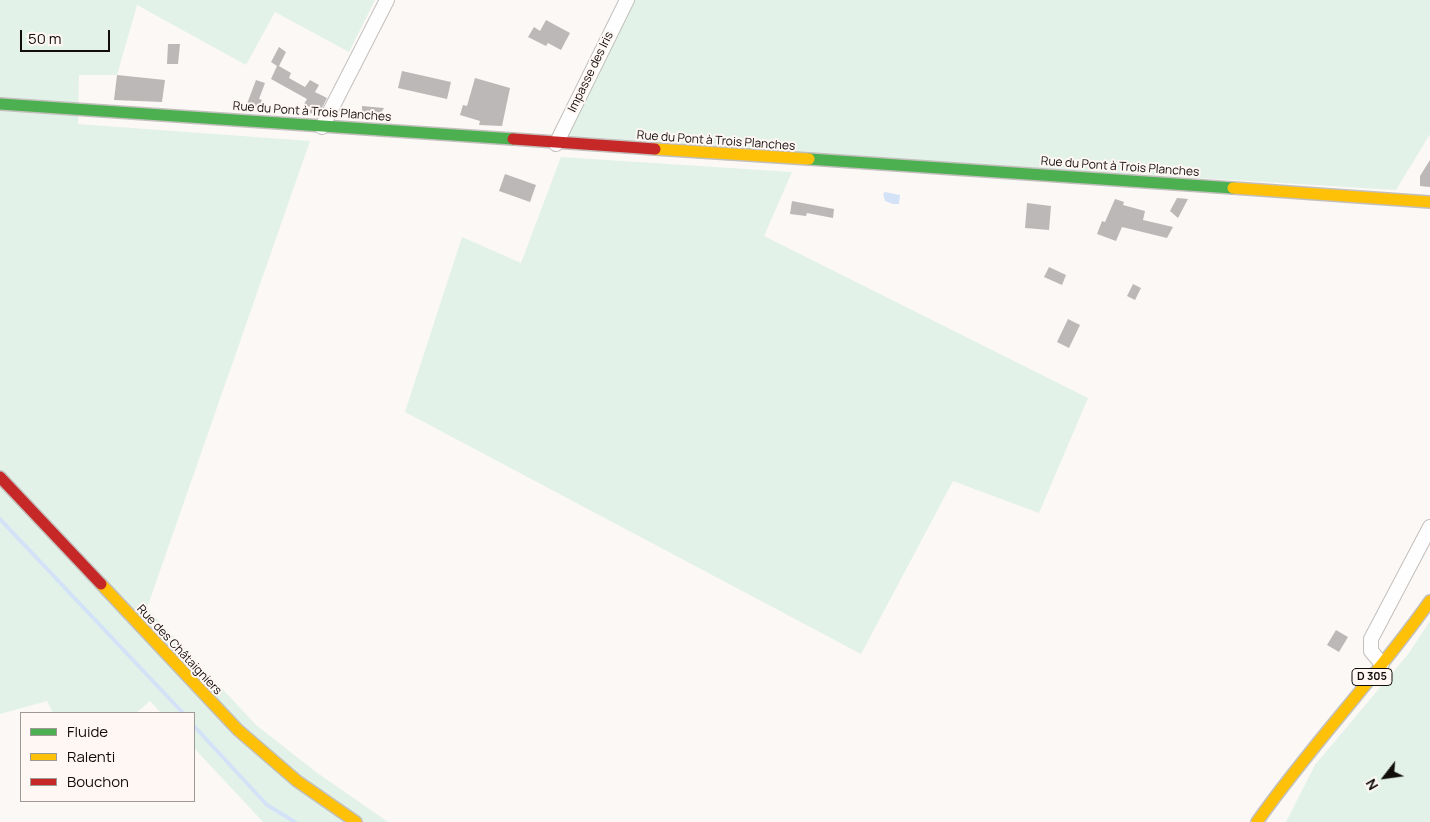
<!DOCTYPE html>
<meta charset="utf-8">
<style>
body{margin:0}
#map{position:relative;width:1430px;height:822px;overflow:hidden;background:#fbf8f6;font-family:Manrope,sans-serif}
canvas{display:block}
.legend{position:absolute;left:20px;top:712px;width:175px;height:90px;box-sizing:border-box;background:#fef7f3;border:1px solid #9f9996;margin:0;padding:6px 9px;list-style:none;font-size:15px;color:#110d0b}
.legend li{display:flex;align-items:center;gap:10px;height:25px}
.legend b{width:25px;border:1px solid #9f9996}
.north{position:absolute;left:1360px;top:752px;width:50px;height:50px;-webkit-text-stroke:4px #fef7f3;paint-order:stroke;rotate:240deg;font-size:14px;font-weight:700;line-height:20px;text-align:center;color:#110d0b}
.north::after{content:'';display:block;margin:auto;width:18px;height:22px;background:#110d0b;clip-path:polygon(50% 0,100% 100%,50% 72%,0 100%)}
.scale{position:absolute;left:20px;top:30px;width:90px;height:22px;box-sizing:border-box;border:2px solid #110d0b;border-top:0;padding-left:6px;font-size:15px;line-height:18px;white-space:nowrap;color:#110d0b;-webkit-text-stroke:4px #fef7f3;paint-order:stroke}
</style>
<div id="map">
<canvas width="1430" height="822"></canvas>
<ul class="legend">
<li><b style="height:6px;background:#4caf50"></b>Fluide</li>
<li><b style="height:6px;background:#ffc107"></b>Ralenti</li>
<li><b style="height:6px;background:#c62828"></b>Bouchon</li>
</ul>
<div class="north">N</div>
<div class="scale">50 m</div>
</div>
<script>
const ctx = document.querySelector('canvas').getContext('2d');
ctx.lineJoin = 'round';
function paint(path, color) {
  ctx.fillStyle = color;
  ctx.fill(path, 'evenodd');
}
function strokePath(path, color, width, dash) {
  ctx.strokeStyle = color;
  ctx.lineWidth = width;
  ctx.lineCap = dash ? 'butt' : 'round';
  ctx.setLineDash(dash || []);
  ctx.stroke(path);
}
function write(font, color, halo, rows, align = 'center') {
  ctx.font = font + ' Manrope,sans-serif';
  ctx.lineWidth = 4;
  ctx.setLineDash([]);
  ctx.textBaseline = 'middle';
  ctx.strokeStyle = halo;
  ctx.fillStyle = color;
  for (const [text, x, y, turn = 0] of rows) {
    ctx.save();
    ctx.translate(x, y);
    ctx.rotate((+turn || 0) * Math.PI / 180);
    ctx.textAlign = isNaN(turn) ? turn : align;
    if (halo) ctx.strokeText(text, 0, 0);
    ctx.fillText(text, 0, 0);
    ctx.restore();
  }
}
paint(new Path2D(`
 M0 0H375L349 52 275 12 246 65 137 5 117 75H79L78 124 310 141 147 608 256 725 316 772 388 822H263L194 748V713H161L150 701 136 713H53L47 701 0 714Z
 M635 0H1430V134L1396 190 562 139Z
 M561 157 792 172 764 236 1088 398 1039 513 953 481 861 654 405 412 462 237 521 263Z
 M1430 621V822H1286L1315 765 1409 653Z`), '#e2f2e8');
paint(new Path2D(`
 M885 192 900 195 899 204H893L885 201 883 194Z`), '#d4e2f8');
strokePath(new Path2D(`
 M0 519 183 713
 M194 726 267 805 295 822`), '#d4e2f8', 4);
paint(new Path2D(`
 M546 20 570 33 561 50 548 43 546 46 528 37 534 27 540 31Z
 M168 44H180L178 64H167Z
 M279 47 286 52 279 66 291 73 289 78 305 87 310 80 319 85 315 92 327 98 319 114 309 113 311 108 304 104 307 99 271 79 277 66 271 62Z
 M402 71 451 82 447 99 398 88Z
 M117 75 165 80 162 102 114 100Z
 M475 78 510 88 502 126 479 125 480 121 460 115 463 105 467 106Z
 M256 80 265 83 259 99 262 100 259 107 267 110 245 109Z
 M362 106 384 108 378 118 362 117Z
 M1430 160V187L1420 186V176Z
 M505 174 536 185 530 202 499 191Z
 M1177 198 1188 199 1178 218 1170 211Z
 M1115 199 1124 202 1123 205 1145 211 1143 220 1173 227 1167 238 1122 227 1116 241 1097 234 1102 221 1105 222Z
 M792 201 834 209 833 218 807 213 806 216 790 214Z
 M1027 203 1051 206 1049 230 1025 228Z
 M1049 267 1066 275 1062 285 1044 277Z
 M1133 284 1141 288 1135 300 1127 296Z
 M1068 319 1080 325 1069 348 1057 342Z
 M1336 630 1348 637 1339 652 1327 645Z`), '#bcb8b8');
const street = new Path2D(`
 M322 127 387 0
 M556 144 627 0
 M1382 664 1371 651V639L1430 527`);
const fast = new Path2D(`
 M0 104 513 139
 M809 159 1233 188`);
const slow = new Path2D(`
 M655 149 809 159
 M1233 188 1430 202
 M101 584 238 730 297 781 356 822
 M1257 822C1311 745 1376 678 1430 601`);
const jam = new Path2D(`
 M513 139 655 149
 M0 477 101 584`);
strokePath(street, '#c2bfbd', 16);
strokePath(fast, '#c2bfbd', 14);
strokePath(slow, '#c2bfbd', 14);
strokePath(jam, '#c2bfbd', 14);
strokePath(street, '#fefefe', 14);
strokePath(fast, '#4caf50', 11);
strokePath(slow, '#ffc107', 11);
strokePath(jam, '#c62828', 11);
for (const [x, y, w] of [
 [1372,677,40]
]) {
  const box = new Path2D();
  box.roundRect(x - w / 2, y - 8.5, w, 17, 4);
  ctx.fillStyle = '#fef7f3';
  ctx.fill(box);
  strokePath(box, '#110d0b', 1);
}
write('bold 11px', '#110d0b', null, [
 ["D 305",1372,677]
]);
write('12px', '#110d0b', '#fef7f3', [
 ["Impasse des Iris",591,72,-64],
 ["Rue du Pont à Trois Planches",312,112,4],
 ["Rue du Pont à Trois Planches",716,141,4],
 ["Rue du Pont à Trois Planches",1120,167,4],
 ["Rue des Châtaigniers",179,650,47]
]);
</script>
